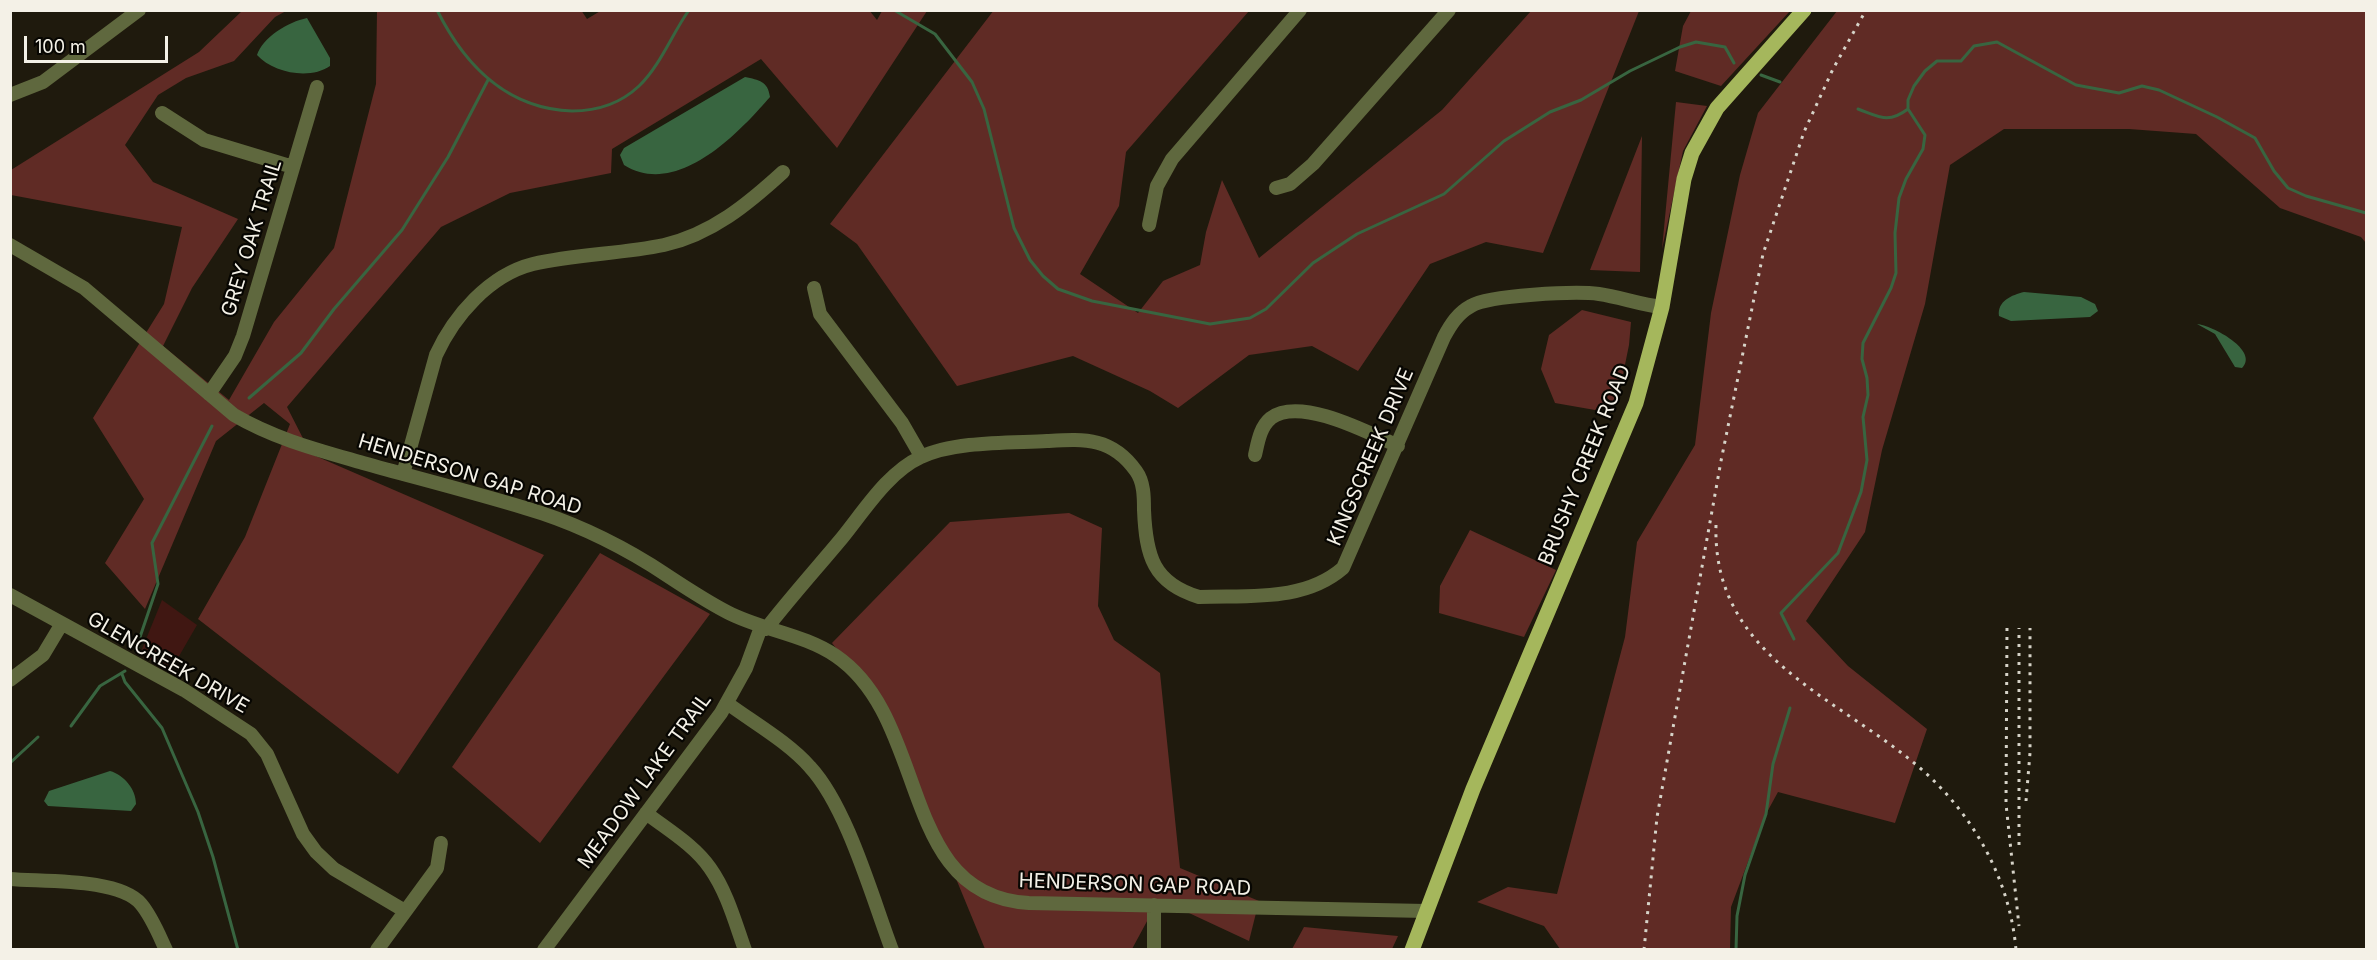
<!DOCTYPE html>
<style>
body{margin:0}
#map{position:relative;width:2377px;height:960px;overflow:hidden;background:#1f1a0d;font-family:Inter,sans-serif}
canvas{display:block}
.frame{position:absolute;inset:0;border:12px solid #f4f1e7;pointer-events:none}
.scale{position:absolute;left:24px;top:36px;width:144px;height:27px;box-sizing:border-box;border:3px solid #f4f1e7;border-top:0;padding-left:8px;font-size:18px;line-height:21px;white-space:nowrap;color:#f4f1e7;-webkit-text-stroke:4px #070602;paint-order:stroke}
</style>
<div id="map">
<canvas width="2377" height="960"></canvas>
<div class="frame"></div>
<div class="scale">100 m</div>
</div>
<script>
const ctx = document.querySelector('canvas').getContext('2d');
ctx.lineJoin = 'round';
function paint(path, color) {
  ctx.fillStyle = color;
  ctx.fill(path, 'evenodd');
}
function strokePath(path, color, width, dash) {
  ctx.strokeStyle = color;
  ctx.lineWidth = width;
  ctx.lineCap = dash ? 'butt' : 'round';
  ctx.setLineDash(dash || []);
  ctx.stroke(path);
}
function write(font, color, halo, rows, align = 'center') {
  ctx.font = font + ' Inter,sans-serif';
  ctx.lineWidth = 4.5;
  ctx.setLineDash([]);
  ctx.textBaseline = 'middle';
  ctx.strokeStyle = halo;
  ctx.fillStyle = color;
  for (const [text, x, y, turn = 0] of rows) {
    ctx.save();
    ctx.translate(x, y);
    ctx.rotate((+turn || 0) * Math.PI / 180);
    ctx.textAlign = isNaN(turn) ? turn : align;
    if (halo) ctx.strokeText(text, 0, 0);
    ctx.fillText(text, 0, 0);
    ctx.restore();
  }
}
paint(new Path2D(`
 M162 600 197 625 171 670 140 654Z`), '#401712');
paint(new Path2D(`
 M581 10 587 19 602 10H869L877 20 882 11H927L837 148 761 59 612 149 611 173 510 193 441 227 287 407 311 454 544 555 398 774 198 619 245 537 290 424 264 403 216 441 145 609 105 563 144 499 93 418 164 304 182 227 11 195V170L199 52 242 11H286L275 17 234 61 186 78 158 95 125 145 153 182 238 219 192 288 163 346 229 400 274 322 334 248 376 84 377 11Z
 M994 10 1249 11 1126 152 1119 206 1080 274 1138 313 1163 281 1200 265 1206 232 1222 180 1259 258 1442 110 1531 11H1639L1543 253 1486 242 1430 264 1358 371 1312 346 1249 355 1178 408 1150 391 1073 356 957 386 857 244 830 224Z
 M1691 11V10L1790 11 1721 86 1675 71 1683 26Z
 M1837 11H2366V243L2361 237 2280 208 2196 134 2129 129H2004L1950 165 1925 304 1882 450 1865 532 1806 621 1848 666 1927 729 1895 823 1778 792 1766 814 1731 907 1730 949H1560L1544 926 1477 902 1508 887 1557 894 1625 637 1637 542 1695 445 1711 313 1740 175 1758 113Z
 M1676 102 1707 106 1683 151 1662 249Z
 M1642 136 1640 272 1590 270Z
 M1582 310 1631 322 1629 345 1618 399 1595 410 1555 403 1541 369 1549 335Z
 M1069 513 1102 528 1098 606 1114 640 1160 673 1180 868 1259 901 1249 941 1159 899 1132 949H985L889 716 832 643 950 522Z
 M1470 530 1556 570 1524 637 1439 613 1440 586Z
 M600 553 710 614 540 843 452 767Z
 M1304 927 1398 936 1392 949H1292Z`), '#602b25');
paint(new Path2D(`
 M307 18 330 58V66C310 80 273 73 257 55 263 37 288 22 307 18Z
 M745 77C759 80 768 81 770 97 738 134 677 198 624 165L620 155 624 148Z
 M2024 292 2081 297 2095 304 2098 311 2090 317 2011 321 1999 316C1997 301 2012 295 2024 292Z
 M2197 324C2212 325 2260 351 2242 368L2235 367 2215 334Z
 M110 771C124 775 136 789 136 804L131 811 48 806 44 801 49 791Z`), '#386540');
strokePath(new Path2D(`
 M437 10C465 66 508 109 572 111 597 111 620 104 639 86 660 66 672 34 689 10
 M894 10 935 34 972 82 984 109 1014 228 1030 260 1043 276 1058 289 1092 301 1210 324 1250 318 1266 309 1313 263 1357 234 1444 194 1504 141 1550 112 1581 100 1630 71 1680 47 1696 42 1725 47 1734 63
 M1761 75 1780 82
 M1858 109C1880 117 1888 124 1908 109
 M249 398 301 353 334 309 402 230 448 157 488 80
 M1794 639 1781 613 1838 553 1861 492 1867 460 1863 417 1868 395 1867 378 1862 359 1863 343 1891 288 1896 273 1895 233 1899 198 1906 179 1923 149 1925 135 1908 109V100L1914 86 1925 71 1937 61H1961L1974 46 1997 42 2076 85 2119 93 2142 86 2159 90 2217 117 2255 138 2274 171 2288 188 2306 196 2366 213
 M138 650 140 637 158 584 152 543 212 426
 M122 674 125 682 162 728 198 812 213 857 238 950
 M71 726 100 686 125 671
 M10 763 38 737
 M1736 950 1737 916 1745 875 1766 814 1773 764 1790 708`), '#386540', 3);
strokePath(new Path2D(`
 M10 95 43 82 139 10
 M162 113 204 140 293 167
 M1276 188 1290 184 1313 164 1449 10
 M1149 225 1157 186 1172 159 1300 10
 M10 245 84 288 234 415C275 439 318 450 363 463 417 478 472 492 525 508 570 521 612 541 651 565 676 581 700 598 727 612 761 630 804 634 836 656 931 721 897 896 1029 903L1426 911
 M814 288 820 314 902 423 921 456
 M209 394 235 356 243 336 317 87
 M1255 455C1258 442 1260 427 1271 418 1300 396 1369 433 1398 446
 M403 474 436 355C454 316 489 275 533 264 576 254 621 254 664 245 712 234 748 204 783 172
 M10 595 184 690 251 734 267 754 303 834 316 852 334 869 405 911
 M766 629C790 598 817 568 842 538 864 511 888 472 921 457 954 441 1010 443 1047 441 1085 439 1112 437 1136 471 1144 482 1144 497 1144 510 1146 556 1153 583 1199 597 1249 595 1304 602 1343 568L1444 337C1451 324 1458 313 1471 306 1489 295 1576 291 1599 294 1620 297 1641 305 1662 307
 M10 680 43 655 61 625
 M727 703C754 723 788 742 810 767 847 807 872 897 892 950
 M646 813C668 830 694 845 710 868 727 892 735 922 745 950
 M10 879C44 882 119 878 141 904 152 917 159 935 166 950
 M377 950 437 868 441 843
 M544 950 721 713 746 668 761 627
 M1154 950V905`), '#5f683e', 14);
strokePath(new Path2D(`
 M1412 950 1473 789 1636 403 1662 307 1684 179 1692 153 1717 108 1804 10`), '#a5b75c', 15);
strokePath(new Path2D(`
 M1716 525C1712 657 1837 696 1920 768 1973 814 2010 879 2016 950
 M2007 628 2006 804 2019 926
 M2026 801 2030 753V628
 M2019 845V628
 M1644 950 1657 817 1721 461 1763 254 1804 132 1833 69 1866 10`), '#d6d3c8', 3, [3, 6]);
write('20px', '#f4f1e7', '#070602', [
 ["GREY OAK TRAIL",252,238,-73],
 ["KINGSCREEK DRIVE",1371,457,-67],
 ["BRUSHY CREEK ROAD",1585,465,-68],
 ["HENDERSON GAP ROAD",470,475,17],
 ["GLENCREEK DRIVE",168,663,30],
 ["MEADOW LAKE TRAIL",645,781,-54],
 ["HENDERSON GAP ROAD",1135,885,2]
]);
</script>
